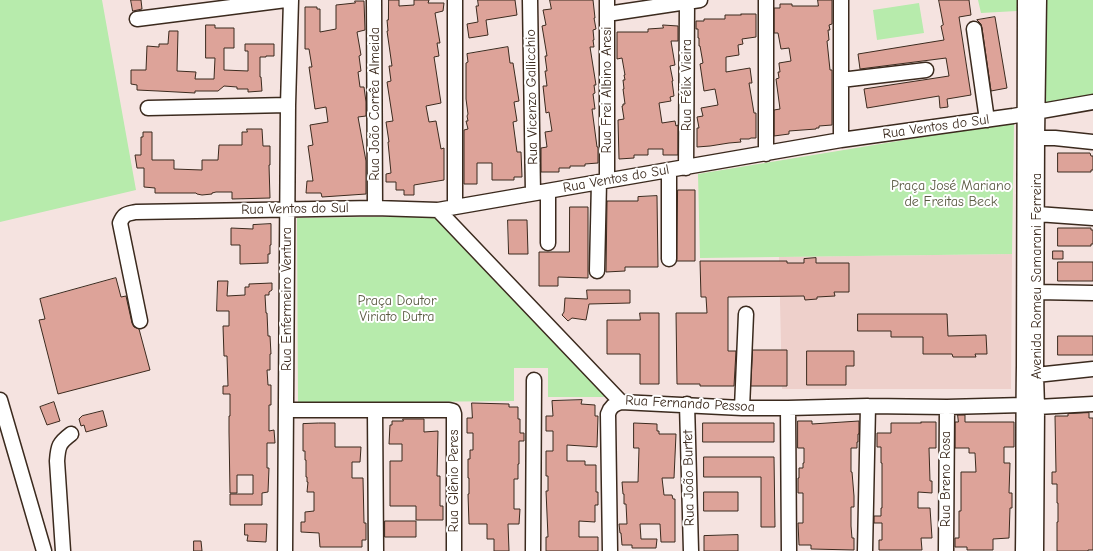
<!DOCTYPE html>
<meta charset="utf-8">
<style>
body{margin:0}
canvas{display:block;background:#f5e3e0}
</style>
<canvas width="1093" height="551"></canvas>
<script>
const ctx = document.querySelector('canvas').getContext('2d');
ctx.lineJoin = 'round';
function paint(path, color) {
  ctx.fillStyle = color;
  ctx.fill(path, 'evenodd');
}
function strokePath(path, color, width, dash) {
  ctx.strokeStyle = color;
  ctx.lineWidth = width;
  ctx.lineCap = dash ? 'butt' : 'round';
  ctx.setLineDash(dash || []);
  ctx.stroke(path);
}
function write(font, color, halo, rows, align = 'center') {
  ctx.font = font + ' "Comic Neue",sans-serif';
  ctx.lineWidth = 4;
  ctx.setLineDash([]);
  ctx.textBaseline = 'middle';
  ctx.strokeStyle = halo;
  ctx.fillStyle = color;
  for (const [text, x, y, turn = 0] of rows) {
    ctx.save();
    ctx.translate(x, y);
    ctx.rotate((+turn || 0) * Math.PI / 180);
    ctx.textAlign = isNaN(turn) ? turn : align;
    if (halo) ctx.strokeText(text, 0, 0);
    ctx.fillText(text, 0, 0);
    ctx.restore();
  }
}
paint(new Path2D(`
 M1012 254 1011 389H782L779 257Z`), '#eed0cb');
paint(new Path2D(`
 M0 0H102L136 190 0 222Z
 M978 0H1017V11L981 13Z
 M1045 0H1093V97L1044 105Z
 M919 3 924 33 877 40 873 10Z
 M1014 122 1012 254 700 258 698 174Z
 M437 216 612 397H548V368H514V401L298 403 297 218Z`), '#b7ebac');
const building = new Path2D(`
 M131 0H141L142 9 133 11Z
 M389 0H399V6L414 5V0H429L428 3H444L443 11 435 13 440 43H437L439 56 434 57 441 103 426 106 429 122 436 121 441 149 444 148V180L414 185V195H404V190H396V182H386V174L391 173 388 142H389L386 122 393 121 387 82 391 81 389 66H392L387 31H388L387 20H388Z
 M478 0H515L517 15 486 20 488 35 469 38 467 24 478 22 476 6H478Z
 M550 0H593L595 18H594L596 29 593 30 594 40H593L594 47H590L596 85H594L595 93 593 94 595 109H592L597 147H598V163L585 164V166H570V168H559V172H541V148L547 147 545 132 552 131 549 112 546 113 543 86H547L545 71H547L545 56H547L542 26 546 25 543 10 551 9Z
 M818 0H832V24L829 25 830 30H828L829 40 827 41 830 70H832V125L819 126V128H816V129L789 131V134L774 136V110L780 109 776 79 779 78 778 72H780L779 64V63L791 61 789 48 781 49 778 33H774V8H780V4H792V6H818Z
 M939 0H969L971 15 959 17 971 95 947 99 948 107 940 108 939 96 867 108 864 89 949 76 946 58 860 69 858 54 944 40 941 26 943 25Z
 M355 1H364L365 30 357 32 361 55 359 56 361 71 358 72 360 87H364L366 102V116L358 117 366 161V194L322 197 321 193H306L307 181H313L308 146 313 145 310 125 328 122 326 107 315 109 309 67H312L309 49H305V7H317V9H320V32L336 29V5L355 3Z
 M741 14H756V37L742 39 743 44 738 45 739 55 726 57V72L750 68 752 83H749L754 113H756V138H751L749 139H740L741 142 729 143 710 146 697 147V128H699L697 117 703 116 701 108 718 105 715 89 704 91 700 64 703 63 700 46H699V38H698V29H696V21H704V19H725V15H741Z
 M995 17 1007 88 991 91 982 28 981 24 977 20Z
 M206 25H215V28H234V48H224V70L248 71V51H245V44H274V56H266V57H260V77H261L262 91 248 92V89H237V87L224 86 218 91H195V93L158 91 137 90V85L131 84V70H146L147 46 159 47V44H168L169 31H178L177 71 196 72 195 79H214L215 58H206Z
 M663 25 678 26V41H671L675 65 670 66 673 81H672L674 96 670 97 671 101 659 103 662 123 675 121 676 126 678 125V155H663V149H648V155H634V158L619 159 618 120 624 119 622 106H623V104H625L623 89H624L623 80H625L624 75H625L622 58 617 59V32H648V29L663 28Z
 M508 47 510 63H513L519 101 514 102 517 121 513 122 517 152H521L522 177H514V180H492V163H477V184H464V130L468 129 466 121H468L467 116 468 114 466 99V63L468 62 467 54Z
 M247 129H262L263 146H270V165H269L270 198 232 199V192H216L212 193V194L202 195 197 194 196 193H155V188L144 187V168H137L135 155H141V137H143V132H152V160H174V169L202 170V160H218L219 145H242V132H247Z
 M1058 153H1090L1091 156H1093V170H1091V172H1058Z
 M678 190H695V261H677Z
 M657 196 658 267H625V271L606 272 607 201H638V197Z
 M570 207H588V278L558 277V286H539V252H569Z
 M508 220H527L528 254H509Z
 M271 224V245H270V254H268V263L240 264V245H231V228L253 229V225Z
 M1058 228H1091V230H1093V244H1091V246H1058Z
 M1053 251H1063V259H1053Z
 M816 258V263H849V292H834L835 296 817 297V299L805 300 804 296 728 297V351H736L734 386H700V384H677L676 313H707L706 297H701L700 261H787V263H804V259Z
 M1058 262H1093V281H1058Z
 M116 278 121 297 126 296 132 323 134 327 139 329 150 370 58 394 39 320 45 319 40 299Z
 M218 281H228L227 296 245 295V287H249V284L272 283V290L269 292V295H265L266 313H267L268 336H270L271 354H270V370H267L268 385H271V405H269V431L274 430 275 443H267V468H269L268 492 262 493V505H230V494H253V475H237V493H230L229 432V416H230V394H223V386H228L227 356H224L223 326H229V311H217Z
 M587 290H630V303L589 304 586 320 572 318 568 321 562 315 564 312 565 298 587 299Z
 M640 313H659V384H640V354H607V320H640Z
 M858 314H947L948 336 986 335 987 354H975L976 357H953L952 354H923V337H891V331H858Z
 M1058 336H1093V355H1058Z
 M753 350H787V386H751Z
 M807 351H854V366H846V385H807Z
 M582 400 581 404 595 405V416H598L597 447 567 445V461H585V465H596V492H598V505H595V522L579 521V537H598V551H546V537H548L546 491H548V476H546V451H553V431H546V416H553L552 401Z
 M54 402 60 421 47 425 40 407Z
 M472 403 509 404V407H518V419H520V433H524V441H519V464H518V479H514V509H520L519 524H508L509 551H494V539H487V524H469L468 494H469V478H468V459H470V450H473V433H467V418H472Z
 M103 411 107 426 86 432 84 425 81 426 79 419 82 416Z
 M1089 413V418H1093V550H1088V551H1057V522H1058V503H1057V484H1052V472H1056L1055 416H1068V414Z
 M958 415H965V422H1014V447H1004V463H1010L1009 493H1012V508H1010L1009 538 993 539V550H967V547H955V538H959V511H961V472H976L975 453H969V448H955V422H958Z
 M403 419H424V432L438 431 437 476H440V506H443V520H416V506H390V461H402V444H389L390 425H392V421H403Z
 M798 421H812V424L859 421V434H858V442H857V448H851V472H852L854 496V507H851V526L852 538H854V550L811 549V545H799L798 523H803V493H798V478H799V468H803V463H804V448H798Z
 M921 422H936V448H929L930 481H932V493L918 492V508H930L932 538H921L922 550H879V540H882V523H874V516H881V508H882V463H881V447H877V433H891V423H921Z
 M319 423H335V447H361L360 462H352V478H363L364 523H366V540H362V547H320L319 533 301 532V522H305V512L314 511V492H307L308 482H307V477H306V460H305V451H303V424Z
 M634 423 657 424V431H659V434H676L674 478H662L664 495H672L673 499H675V542H661L660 524H640L641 539H657L656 548H632V545H622L621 533H620L619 524H627L626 504H624V494H623L622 482H638L639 448H634Z
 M703 423H774V442H703Z
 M704 457H774L775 527H761V477H704Z
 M704 492H738V511H704Z
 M385 521H416V537H385Z
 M245 524H267L266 542 247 541 248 535H245Z
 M738 535V551H704V536Z
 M194 541H201L202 551H194Z`);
paint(building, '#dda399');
strokePath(building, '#3b2a1e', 1);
const minor = new Path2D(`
 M374 0 375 208
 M455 0V207
 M530 0 533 193
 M607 0V180
 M766 0V154
 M607 14 700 0
 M137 19 286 0
 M974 29 987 120
 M841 80 926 70
 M148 108 288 105
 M1037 138H1055L1093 142
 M841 140V0
 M686 168 687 2
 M438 210 621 402
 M1037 214 1093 218
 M548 243V191
 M669 259V170
 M597 271 599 182
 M1036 292 1093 293
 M140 321 120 223C124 213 127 214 136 212L375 208 438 210 841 140 1013 116 1093 102
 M1036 375 1093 369
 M0 400 44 551
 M687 404 691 551
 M1037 407 1093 404
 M742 408 746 314
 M788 408 789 551
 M286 410H449L453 411 454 414V551
 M375 410 376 551
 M63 551 57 461C58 446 59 443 71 434
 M285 551 288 105 291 0
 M533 551 534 380
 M610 551 608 414C610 407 614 404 621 402L742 408H788L868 406 947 407 1023 405
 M865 551 868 406
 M946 551 947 407
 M1023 551C1024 489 1023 428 1024 366 1024 244 1025 122 1025 0
 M1036 551 1037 407 1036 375 1037 138 1039 0`);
strokePath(minor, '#3b2a1e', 17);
strokePath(minor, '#fff', 14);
write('14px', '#3b2a1e', '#fff', [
 ["Rua Félix Vieira",687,85,-90],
 ["Rua Frei Albino Aresi",607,90,-90],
 ["Rua Vicenzo Gallicchio",532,97,-91],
 ["Rua João Corrêa Almeida",375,104,-90],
 ["Rua Ventos do Sul",936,127,-8],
 ["Rua Ventos do Sul",616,179,-10],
 ["Rua Ventos do Sul",295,209,-1],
 ["Avenida Romeu Samarani Ferreira",1037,276,-90],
 ["Rua Enfermeiro Ventura",287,299,-90],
 ["Rua Fernando Pessoa",690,404,3],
 ["Rua João Burtet",689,478,-91],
 ["Rua Breno Rosa",946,479,-90],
 ["Rua Glênio Peres",454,481,-90]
]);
write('14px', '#5a5a42', '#fff', [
 ["Praça José Mariano",951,186],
 ["de Freitas Beck",951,202],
 ["Praça Doutor",397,301],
 ["Viriato Dutra",397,317]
]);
</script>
